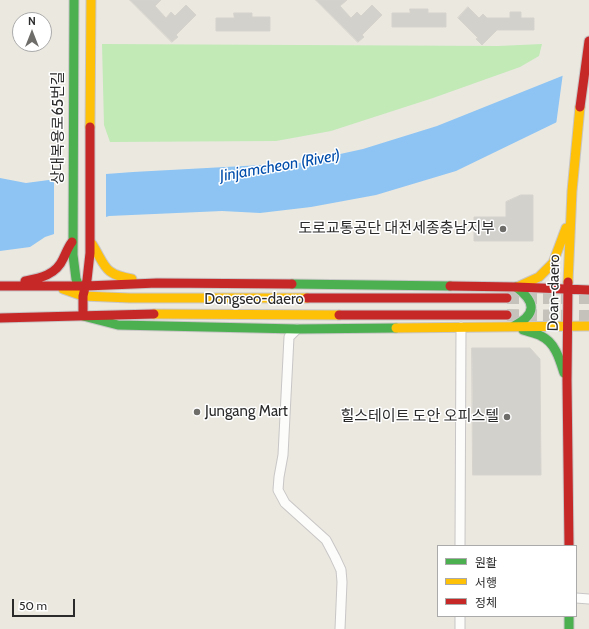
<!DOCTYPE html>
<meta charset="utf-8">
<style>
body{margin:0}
#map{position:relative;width:589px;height:629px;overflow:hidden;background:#ebe8e0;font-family:Cabin,"Noto Sans KR",sans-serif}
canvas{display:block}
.legend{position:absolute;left:437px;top:545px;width:140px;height:72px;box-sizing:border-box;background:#fff;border:1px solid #aaa;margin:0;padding:5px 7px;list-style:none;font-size:12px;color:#2b2b2b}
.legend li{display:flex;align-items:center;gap:8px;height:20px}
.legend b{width:20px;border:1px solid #aaa}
.north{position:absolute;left:12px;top:12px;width:40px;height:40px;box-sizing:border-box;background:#fff;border:1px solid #aaa;border-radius:50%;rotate:0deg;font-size:11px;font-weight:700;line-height:16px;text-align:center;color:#2b2b2b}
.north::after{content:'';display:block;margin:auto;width:14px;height:18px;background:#6e6d6a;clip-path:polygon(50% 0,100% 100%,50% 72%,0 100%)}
.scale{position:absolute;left:12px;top:599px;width:63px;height:18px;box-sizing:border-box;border:2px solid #2b2b2b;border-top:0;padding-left:5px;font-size:12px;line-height:14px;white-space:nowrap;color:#2b2b2b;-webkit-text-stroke:3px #fff;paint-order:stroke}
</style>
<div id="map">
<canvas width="589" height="629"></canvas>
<ul class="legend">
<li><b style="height:5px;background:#4caf50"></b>원활</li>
<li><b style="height:5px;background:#ffc107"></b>서행</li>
<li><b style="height:5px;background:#c62828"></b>정체</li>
</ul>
<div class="north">N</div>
<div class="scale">50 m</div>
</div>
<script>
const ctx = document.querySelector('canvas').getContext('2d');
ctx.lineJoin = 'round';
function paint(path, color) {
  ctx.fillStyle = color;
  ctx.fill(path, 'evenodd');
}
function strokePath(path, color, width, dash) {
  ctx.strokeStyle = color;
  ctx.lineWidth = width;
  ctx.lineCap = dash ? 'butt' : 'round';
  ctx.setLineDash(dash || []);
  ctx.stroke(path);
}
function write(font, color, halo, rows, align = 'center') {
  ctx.font = font + ' Cabin,"Noto Sans KR",sans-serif';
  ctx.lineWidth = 3;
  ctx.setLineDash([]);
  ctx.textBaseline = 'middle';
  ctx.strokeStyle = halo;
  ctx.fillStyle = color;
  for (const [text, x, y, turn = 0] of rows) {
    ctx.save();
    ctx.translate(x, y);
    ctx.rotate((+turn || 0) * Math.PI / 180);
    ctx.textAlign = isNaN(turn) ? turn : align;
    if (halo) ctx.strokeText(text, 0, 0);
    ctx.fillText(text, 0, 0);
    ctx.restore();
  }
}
paint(new Path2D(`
 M102 44 498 46 542 44 539 56 520 67 433 98 331 131 276 141 110 142 104 125Z`), '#c1eab6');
paint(new Path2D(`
 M567 74 589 109 555 123 456 171 376 195 311 207 260 213 222 211 109 216 45 237 30 247 0 251V178L26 183 79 176 133 172 299 163 363 149 437 126Z`), '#8dc4f3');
paint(new Path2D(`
 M589 63V111L556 125 563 73Z
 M106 172V219L54 236V177Z`), '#ebe8e0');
const building = new Path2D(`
 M130 0H161L155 6 166 18 171 12 175 16 186 5 196 15 176 35 178 37 172 42Z
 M316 0H347L340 6 351 18 357 12 361 16 372 5 382 15 362 35 364 37 358 42Z
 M468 7 479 18 483 14 487 18H510V12H521V18H534V30H497L482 45 476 39 478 38 458 18Z
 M410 9H428V13H446V27H392V13H410Z
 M234 13H252V17H270V31H216V18H234Z
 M521 195H533V241H474V217H506V202Z
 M472 348H530L540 359 541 475H473Z`);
paint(building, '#d3d1cc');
strokePath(building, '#d5d3cc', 1);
strokePath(new Path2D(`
 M507 298H589
 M507 315 589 316`), '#c5c2bc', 12, [12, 6]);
const street = new Path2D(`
 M297 329 289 337 283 455 279 477 278 490 285 503 326 540 335 557 341 570 342 582 340 629
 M460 546 461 327
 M576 598 589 599
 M460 629V616`);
const fast = new Path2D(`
 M74 0 73 255 76 279 81 291
 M292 284 450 286
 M83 316 118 325 297 329 396 328
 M514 326C537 314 536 302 516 287
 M523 330C529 332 536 333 541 336 555 342 560 360 564 373
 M569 616V629`);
const slow = new Path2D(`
 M90 127 91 0
 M92 244C106 266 103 274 132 279
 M568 282 572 191 580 107
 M517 287 539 277 553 263 566 228
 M63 289 83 296 130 298H307
 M154 314 339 315
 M396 328 589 326`);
const jam = new Path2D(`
 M580 107 589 41
 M25 281C40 278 56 275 63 259 66 253 68 247 72 242
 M568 282 567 380 569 546
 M0 286H86L157 283 292 284
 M450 286 516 287 589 290
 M307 298H507
 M339 315H507
 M83 316V296L87 280 90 253V127
 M0 318 154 314`);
strokePath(street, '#c8c6c6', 11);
strokePath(fast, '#c8c6c6', 11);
strokePath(slow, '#c8c6c6', 11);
strokePath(jam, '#c8c6c6', 11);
strokePath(street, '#fcfcfa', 9);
strokePath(fast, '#4caf50', 9);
strokePath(slow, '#ffc107', 9);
strokePath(jam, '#c62828', 9);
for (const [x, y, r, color] of [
 [503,229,4,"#6e6d6a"],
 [197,412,4,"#6e6d6a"],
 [507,417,4,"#6e6d6a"]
]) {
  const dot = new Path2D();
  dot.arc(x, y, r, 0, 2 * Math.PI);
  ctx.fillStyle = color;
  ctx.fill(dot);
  strokePath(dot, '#fff', 1.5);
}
write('15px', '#2b2b2b', '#fff', [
 ["상대복용로65번길",59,128,-90],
 ["Doan-daero",554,293,-89],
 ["Dongseo-daero",254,300]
]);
write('15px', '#2b2b2b', '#fff', [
 ["도로교통공단 대전세종충남지부",495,229],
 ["Jungang Mart",205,412,"left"],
 ["힐스테이트 도안 오피스텔",499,417]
], 'right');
write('italic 16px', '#004dab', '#fff', [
 ["Jinjamcheon (River)",280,166,-10]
]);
</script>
